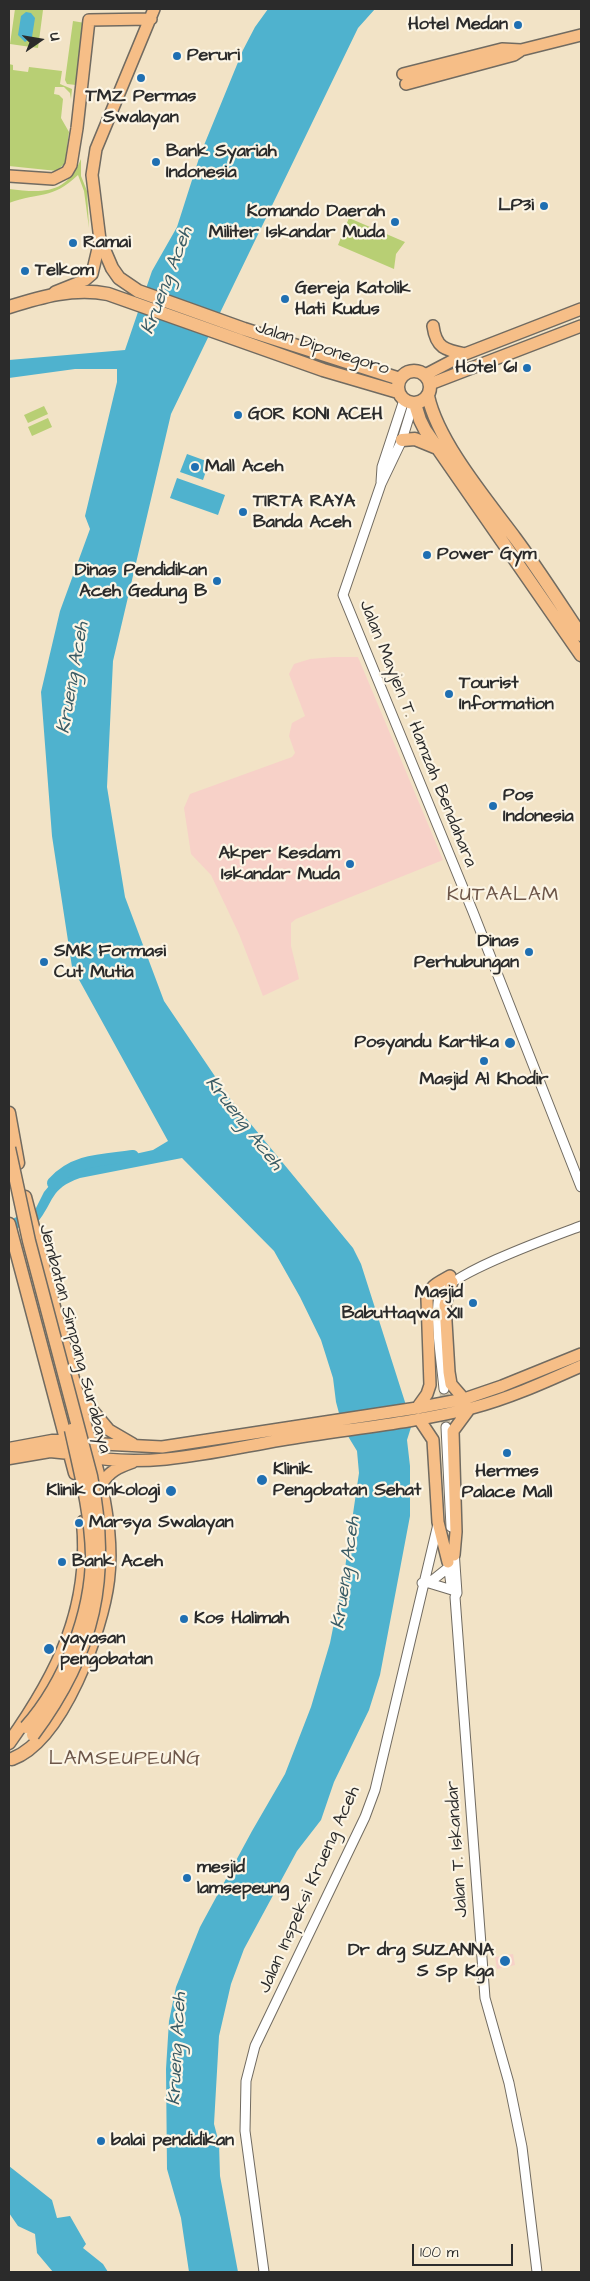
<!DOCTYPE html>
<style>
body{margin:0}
#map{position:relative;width:590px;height:2281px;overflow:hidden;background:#f2e3c6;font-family:"Architects Daughter",sans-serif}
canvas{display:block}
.frame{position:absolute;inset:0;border:10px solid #2b2b2b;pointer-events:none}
.north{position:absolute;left:15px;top:15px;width:50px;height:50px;-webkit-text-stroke:4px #fcf5e5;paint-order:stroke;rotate:77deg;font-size:14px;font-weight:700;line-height:20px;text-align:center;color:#2b2b2b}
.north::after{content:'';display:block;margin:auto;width:18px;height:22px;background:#2b2b2b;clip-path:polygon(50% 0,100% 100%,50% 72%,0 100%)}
.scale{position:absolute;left:412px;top:2244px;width:101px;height:22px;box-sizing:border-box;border:2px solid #2b2b2b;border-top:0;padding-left:6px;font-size:15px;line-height:18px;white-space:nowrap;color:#2b2b2b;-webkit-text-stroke:4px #fcf5e5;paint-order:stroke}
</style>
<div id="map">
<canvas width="590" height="2281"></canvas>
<div class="frame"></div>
<div class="north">U</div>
<div class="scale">100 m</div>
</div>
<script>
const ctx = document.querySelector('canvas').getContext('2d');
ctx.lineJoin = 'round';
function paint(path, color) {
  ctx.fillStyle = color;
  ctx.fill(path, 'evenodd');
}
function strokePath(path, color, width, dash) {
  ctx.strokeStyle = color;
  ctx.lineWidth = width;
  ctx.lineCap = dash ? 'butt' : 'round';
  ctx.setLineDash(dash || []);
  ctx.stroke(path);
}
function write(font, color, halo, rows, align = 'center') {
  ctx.font = font + ' "Architects Daughter",sans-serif';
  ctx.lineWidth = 4.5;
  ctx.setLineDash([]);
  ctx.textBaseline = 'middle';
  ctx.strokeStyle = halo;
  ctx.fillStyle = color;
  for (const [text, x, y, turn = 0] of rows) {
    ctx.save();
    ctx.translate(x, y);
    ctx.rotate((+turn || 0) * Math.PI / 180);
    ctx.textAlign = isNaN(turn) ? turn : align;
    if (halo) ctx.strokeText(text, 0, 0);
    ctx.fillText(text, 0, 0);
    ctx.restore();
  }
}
paint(new Path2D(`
 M334 657H358L443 860 296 919 291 923V946L299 979 263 996 239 934 211 875 191 854 184 808 190 794 292 757 295 753 289 736 292 723 305 716 289 674 294 664 310 659Z
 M513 1954 515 1965 497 1969 495 1957Z`), '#f7d1c8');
paint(new Path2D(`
 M15 9 43 10 38 48 10 44Z
 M73 21 85 23 76 85 67 84 65 80Z
 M9 64 13 65V70L28 72 29 67 62 71 60 84 72 89 71 99 70 93 64 87H55L54 94 59 95 63 99 61 118 69 132 65 163 57 171 9 166Z
 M81 159V176L87 191 89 228 84 191 78 175C50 201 41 191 9 203V189C42 193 66 195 81 159Z
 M349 218 405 242 396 254 394 269 338 245Z
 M44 406 48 414 28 423 24 415Z
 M48 418 52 427 32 436 28 427Z`), '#b8cf74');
paint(new Path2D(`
 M268 9H375L358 28 171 414 113 661 107 787 125 897 164 1001 231 1100 353 1248 361 1264 412 1424 407 1440 410 1466V1516L380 1675 369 1710 334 1782 321 1820 297 1851 244 1949 231 1984 219 2036 214 2124 219 2143 220 2176 238 2272H189L181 2218 167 2169 166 2069 169 2021 176 1987 200 1927 252 1831 285 1774 311 1707 330 1643 345 1568 359 1473 357 1451 343 1428 336 1402 333 1378 321 1340 300 1297 274 1251 182 1158 80 1178C49 1189 55 1201 37 1223L9 1230V1220L35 1210 44 1192 59 1174 76 1167 153 1150 168 1141 72 967 52 836 41 692 60 611 90 529 85 516 117 382V369H75L9 378V360L125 350 152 271 177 227 200 155 243 50 255 27Z
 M26 12 31 13 35 18 32 37 25 42 18 35 21 16Z
 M187 454 209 462 203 480 180 472Z
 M177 478 225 495 218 515 170 498Z
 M9 2166 52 2200 57 2218 70 2216 86 2244 83 2248 103 2264 108 2272H53L37 2253 35 2234 18 2226 9 2213Z`), '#4fb2ce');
strokePath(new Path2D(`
 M53 1183C74 1159 103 1160 133 1156`), '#4fb2ce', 12);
strokePath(new Path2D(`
 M444 1389 446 1427`), '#cabea7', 9, [9, 4.5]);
const minor = new Path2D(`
 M413 404 402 440 381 484 343 595 473 912 581 1187
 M381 482 382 467 404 400
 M444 1389C442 1366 434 1318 439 1297 444 1275 557 1235 581 1226
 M446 1427 451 1527
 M454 1550 457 1593 455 1597 485 1998 509 2083 522 2147 537 2272
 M447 1556 451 1585
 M422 1583H429L452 1590
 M429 1583 449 1567
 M264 2272 245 2131 246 2081 255 2046 365 1817 375 1790 438 1524`);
const major = new Path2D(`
 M403 74 502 49 521 50 581 35
 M406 84 514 55 520 51
 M9 176 53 179 67 172 71 165 77 128 89 20 151 19
 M55 292 85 280 92 274 100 240 92 175 96 149 154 9
 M433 326C436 348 445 350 465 354
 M425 375 465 354 581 309
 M430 384 581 326
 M452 1282 445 1305 449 1372 451 1384 464 1399
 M78 1393 109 1430 133 1444
 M417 1408 427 1394 430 1385 427 1299C430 1285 438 1283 450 1276
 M419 1419 433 1440 438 1522 448 1562
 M83 1443 162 1447 417 1408 464 1399 502 1386 581 1354
 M85 1456C150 1469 217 1451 281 1440 344 1429 409 1424 472 1408 510 1398 545 1382 581 1366
 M101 1485C109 1471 119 1467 133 1462
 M454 1555 456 1532 453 1431 470 1408`);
const highway = new Path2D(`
 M100 240 112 268 119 278 138 291 244 329 400 379
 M9 307C41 297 74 287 108 294L323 370 398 392
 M398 387a16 16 0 1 1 32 0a16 16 0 1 1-32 0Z
 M428 396C438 442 486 499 515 538 538 569 559 602 581 635
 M415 404 420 420 425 430 581 655
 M402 440 415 439 437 448
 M9 1113 18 1163
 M9 1224 75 1473
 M9 1449 52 1441H66
 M9 1458 50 1451 70 1453
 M9 1743C58 1674 91 1608 83 1522
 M12 1759C63 1740 102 1630 108 1580 112 1547 107 1516 101 1485L25 1197`);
strokePath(minor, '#716b61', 11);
strokePath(major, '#716b61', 14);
strokePath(highway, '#716b61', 15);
strokePath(minor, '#fff', 9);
strokePath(major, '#f6be87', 11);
strokePath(highway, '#f6be87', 12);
const highwayBridge = new Path2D(`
 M9 1148 29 1241 91 1476C111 1577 95 1652 33 1735
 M26 1727C65 1683 92 1614 92 1555 91 1512 80 1471 71 1430`);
strokePath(highwayBridge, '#716b61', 15, []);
strokePath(highwayBridge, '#f6be87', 12);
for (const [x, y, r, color] of [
 [518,25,5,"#1f6fb2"],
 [177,56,5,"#1f6fb2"],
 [141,78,5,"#1f6fb2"],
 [156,162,5,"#1f6fb2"],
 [544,206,5,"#1f6fb2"],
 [395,222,5,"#1f6fb2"],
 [73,243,5,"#1f6fb2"],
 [25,271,5,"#1f6fb2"],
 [285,299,5,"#1f6fb2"],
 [527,368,5,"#1f6fb2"],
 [238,415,5,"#1f6fb2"],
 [195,467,5,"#1f6fb2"],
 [243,512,5,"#1f6fb2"],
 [427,555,5,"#1f6fb2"],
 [217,581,5,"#1f6fb2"],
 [449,694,5,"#1f6fb2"],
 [493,806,5,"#1f6fb2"],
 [350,864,5,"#1f6fb2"],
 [529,952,5,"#1f6fb2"],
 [44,962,5,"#1f6fb2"],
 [510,1043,6,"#1f6fb2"],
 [484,1061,5,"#1f6fb2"],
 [473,1303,5,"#1f6fb2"],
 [507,1453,5,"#1f6fb2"],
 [262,1480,6,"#1f6fb2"],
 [171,1491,6,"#1f6fb2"],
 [79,1523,5,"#1f6fb2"],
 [62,1562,5,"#1f6fb2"],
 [184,1619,5,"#1f6fb2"],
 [49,1649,6,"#1f6fb2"],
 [187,1878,5,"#1f6fb2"],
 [505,1961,6,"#1f6fb2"],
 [101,2141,5,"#1f6fb2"]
]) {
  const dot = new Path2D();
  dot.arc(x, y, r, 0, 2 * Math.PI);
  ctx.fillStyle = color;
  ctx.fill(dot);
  strokePath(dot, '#fcf5e5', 2);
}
write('bold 18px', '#2b2b2b', '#fcf5e5', [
 ["Hotel Medan",508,25,"right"],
 ["Peruri",187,56],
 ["TMZ Permas",141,97,"center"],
 ["Swalayan",141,118,"center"],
 ["Bank Syariah",166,152],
 ["Indonesia",166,173],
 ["LP3i",534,206,"right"],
 ["Komando Daerah",385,212,"right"],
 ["Militer Iskandar Muda",385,233,"right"],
 ["Ramai",83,243],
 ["Telkom",35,271],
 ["Gereja Katolik",295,289],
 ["Hati Kudus",295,310],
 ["Hotel 61",517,368,"right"],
 ["GOR KONI ACEH",248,415],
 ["Mall Aceh",205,467],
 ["TIRTA RAYA",253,502],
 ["Banda Aceh",253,523],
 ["Power Gym",437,555],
 ["Dinas Pendidikan",207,571,"right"],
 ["Aceh Gedung B",207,592,"right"],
 ["Tourist",459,684],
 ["Information",459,705],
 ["Pos",503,796],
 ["Indonesia",503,817],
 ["Akper Kesdam",340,854,"right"],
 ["Iskandar Muda",340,875,"right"],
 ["Dinas",519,942,"right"],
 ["Perhubungan",519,963,"right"],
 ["SMK Formasi",54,952],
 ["Cut Mutia",54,973],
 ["Posyandu Kartika",499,1043,"right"],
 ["Masjid Al Khodir",484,1080,"center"],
 ["Masjid",463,1293,"right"],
 ["Babuttaqwa XII",463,1314,"right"],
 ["Klinik",273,1470],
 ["Pengobatan Sehat",273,1491],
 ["Hermes",507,1472,"center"],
 ["Palace Mall",507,1493,"center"],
 ["Klinik Onkologi",160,1491,"right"],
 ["Marsya Swalayan",89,1523],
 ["Bank Aceh",72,1562],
 ["Kos Halimah",194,1619],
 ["yayasan",60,1639],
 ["pengobatan",60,1660],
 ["mesjid",197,1868],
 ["lamsepeung",197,1889],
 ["Dr drg SUZANNA",494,1951,"right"],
 ["S Sp Kga",494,1972,"right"],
 ["balai pendidikan",111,2141]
], 'left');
write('18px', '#2b2b2b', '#fcf5e5', [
 ["Jalan Diponegoro",322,349,18],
 ["Jalan Mayjen T. Hamzah Bendahara",417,734,68],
 ["Jembatan Simpang Surabaya",74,1339,75],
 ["Jalan T. Iskandar",458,1849,-94],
 ["Jalan Inspeksi Krueng Aceh",310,1890,-66]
]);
write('italic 19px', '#385a64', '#fcf5e5', [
 ["Krueng Aceh",168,281,-69],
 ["Krueng Aceh",74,678,-80],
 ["Krueng Aceh",243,1124,52],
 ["Krueng Aceh",347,1573,-82],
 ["Krueng Aceh",178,2049,-87]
]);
ctx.letterSpacing = '1px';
write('20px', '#6d5649', '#fcf5e5', [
 ["KUTAALAM",503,896],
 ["LAMSEUPEUNG",125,1760]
]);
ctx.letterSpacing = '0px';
</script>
